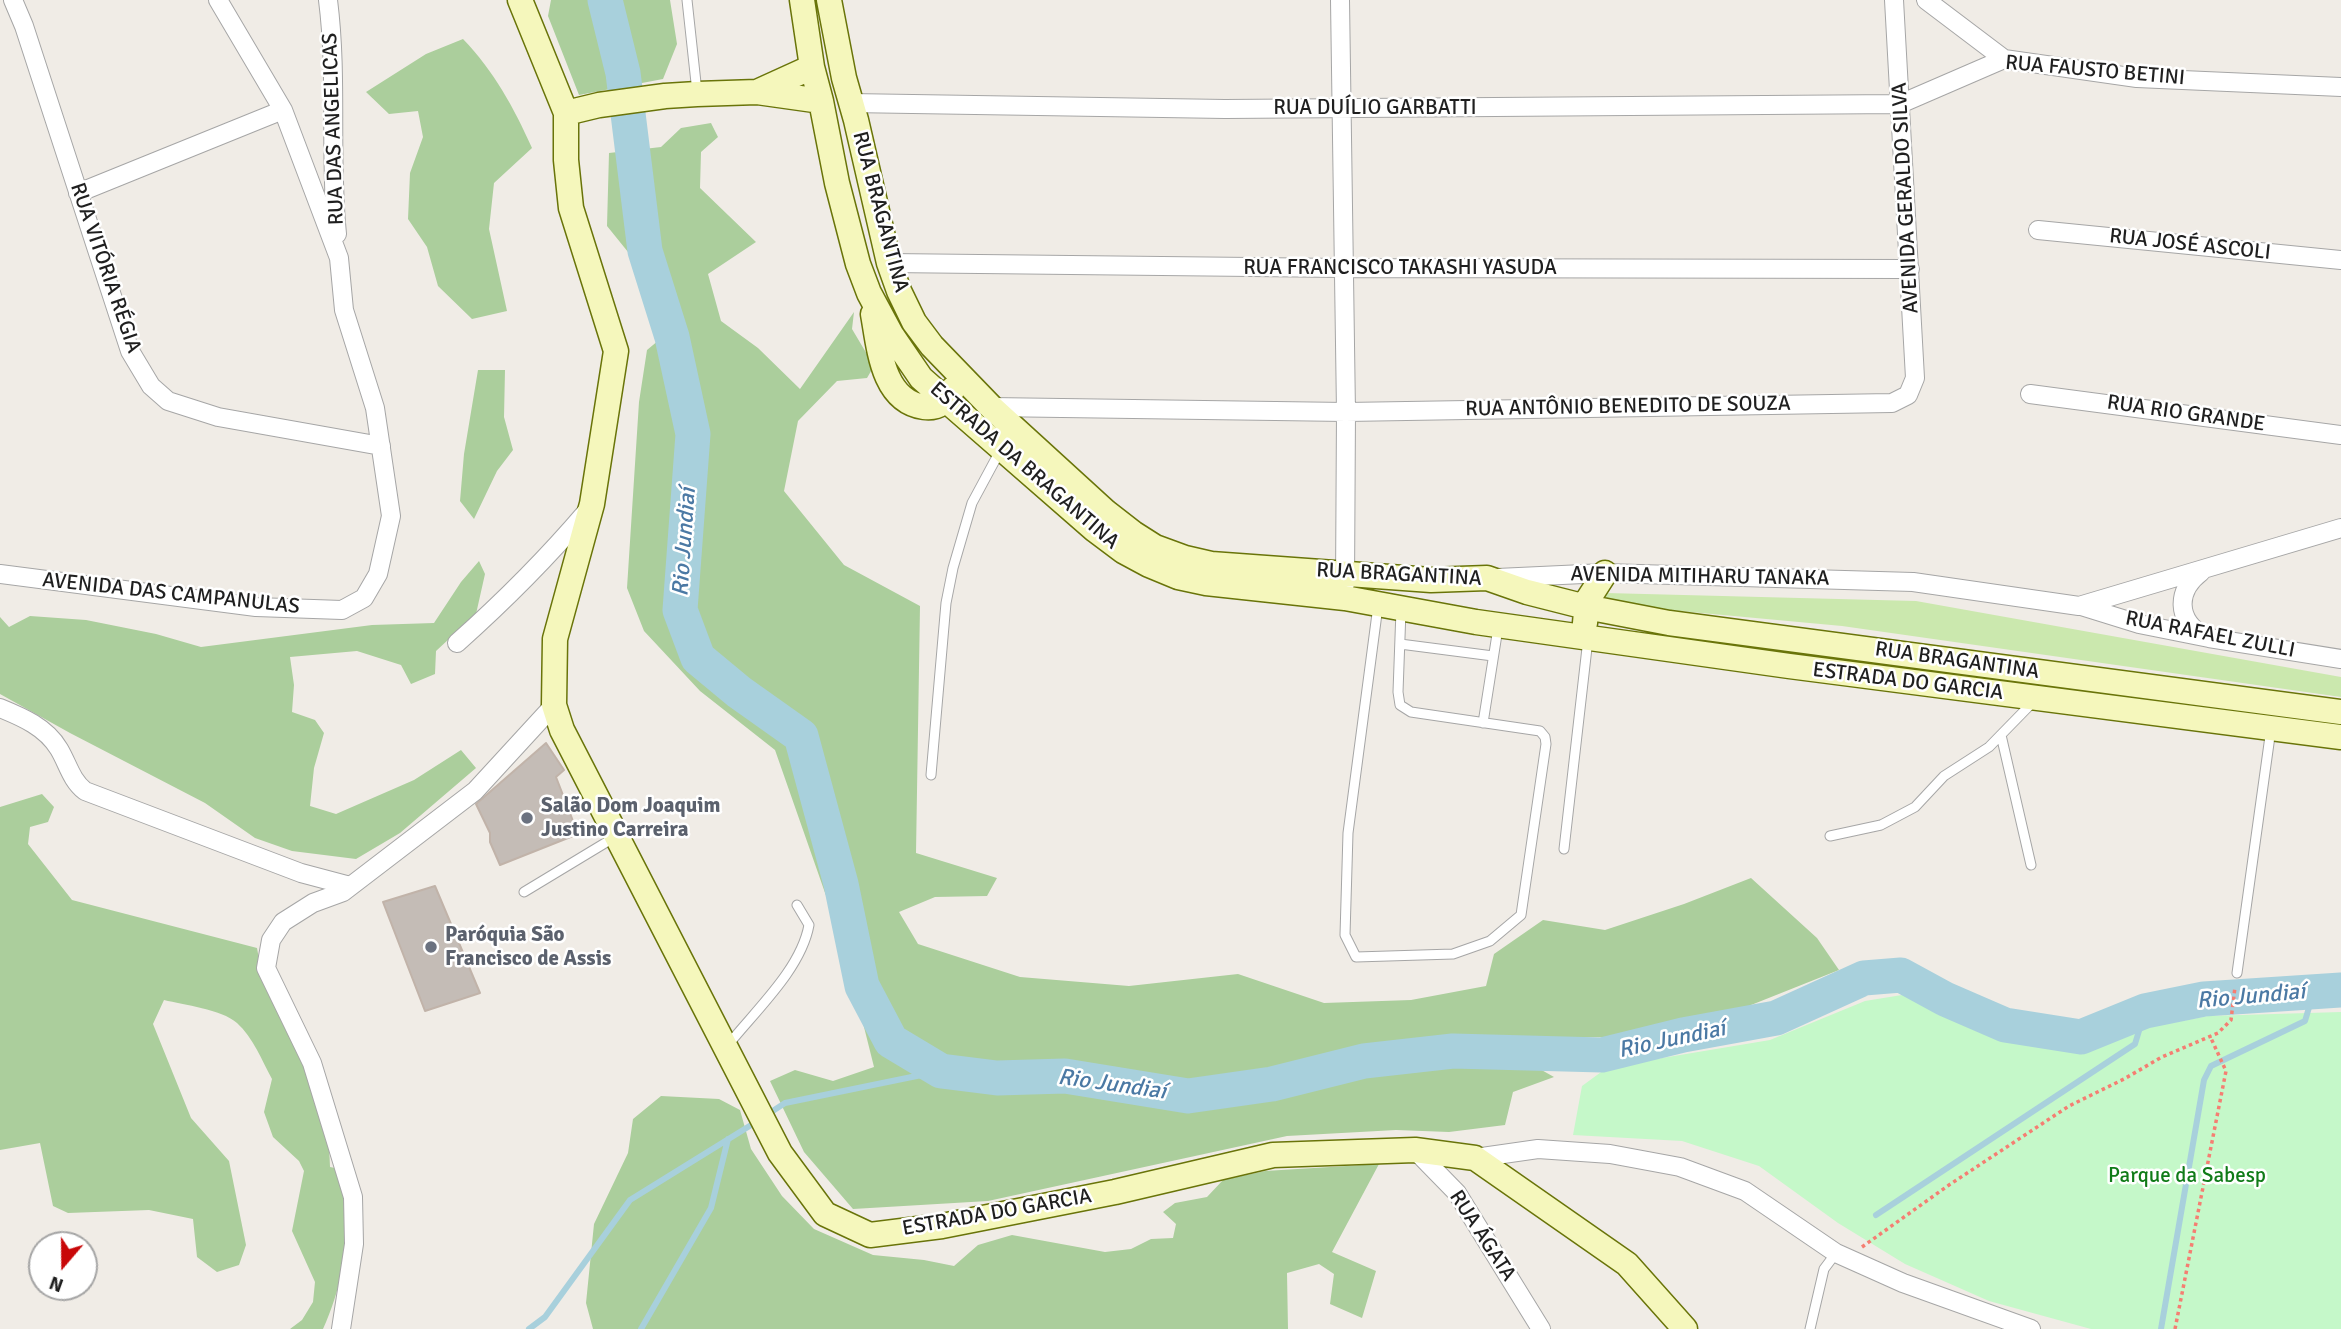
<!DOCTYPE html>
<meta charset="utf-8">
<style>
body{margin:0}
#map{position:relative;width:2341px;height:1329px;overflow:hidden;background:#f0ece6;font-family:Signika,sans-serif}
canvas{display:block}
.north{position:absolute;left:28px;top:1231px;width:70px;height:70px;box-sizing:border-box;background:#fff;border:2px solid #a5a5a5;border-radius:50%;rotate:200deg;font-size:19px;font-weight:700;line-height:28px;text-align:center;color:#1f1f1f}
.north::after{content:'';display:block;margin:auto;width:24px;height:32px;background:#c80708;clip-path:polygon(50% 0,100% 100%,50% 72%,0 100%)}
</style>
<div id="map">
<canvas width="2341" height="1329"></canvas>
<div class="north">N</div>
</div>
<script>
const ctx = document.querySelector('canvas').getContext('2d');
ctx.lineJoin = 'round';
function paint(path, color) {
  ctx.fillStyle = color;
  ctx.fill(path, 'evenodd');
}
function strokePath(path, color, width, dash) {
  ctx.strokeStyle = color;
  ctx.lineWidth = width;
  ctx.lineCap = dash ? 'butt' : 'round';
  ctx.setLineDash(dash || []);
  ctx.stroke(path);
}
function write(font, color, halo, rows, align = 'center') {
  ctx.font = font + ' Signika,sans-serif';
  ctx.lineWidth = 5;
  ctx.setLineDash([]);
  ctx.textBaseline = 'middle';
  ctx.strokeStyle = halo;
  ctx.fillStyle = color;
  for (const [text, x, y, turn = 0] of rows) {
    ctx.save();
    ctx.translate(x, y);
    ctx.rotate((+turn || 0) * Math.PI / 180);
    ctx.textAlign = isNaN(turn) ? turn : align;
    if (halo) ctx.strokeText(text, 0, 0);
    ctx.fillText(text, 0, 0);
    ctx.restore();
  }
}
paint(new Path2D(`
 M1606 593 1916 601 2341 677V697L1842 626 1604 604Z`), '#cbe8ae');
paint(new Path2D(`
 M551 0H670L677 44 663 79 579 95 548 16Z
 M463 39C494 71 514 108 532 148L494 183 489 229 507 311 472 319 438 286 427 247 408 219 410 173 423 137 418 111 389 114 366 92 426 54Z
 M711 123 718 137 701 152 700 188 756 242 708 274 721 321 758 348 800 389 854 312 852 329 874 366 867 378 837 381 798 421 784 491 844 565 920 606 916 853 997 878 987 896 935 897 899 912 918 944 1020 977 1129 986 1238 974 1324 1003 1411 1000 1486 986 1494 954 1543 920 1605 930 1684 904 1751 878 1817 938 1839 970 1736 1011 1612 1037 1528 1038 1490 1041 1554 1077 1513 1092 1505 1125 1449 1132 1396 1130 1287 1136 988 1201 853 1209 804 1152 770 1081 795 1070 833 1081 874 1067 844 947 775 750 700 691 644 631 627 588 639 402 647 350 683 320 607 226 609 153 661 147 681 128Z
 M478 370H505L504 417 513 450 497 471 474 519 460 501 464 454Z
 M479 561 485 574 476 614 436 651 435 674 411 684 401 665 357 651 290 657 294 685 292 712 315 720 324 733 314 768 310 806 336 814 414 780 461 750 476 768 400 833 356 859 292 851 255 838 205 803 70 733 0 694V617L9 627 30 616 86 620 156 634 201 647 372 625 434 623 461 582Z
 M42 794 54 807 48 822 30 827 28 844 72 900 257 948C261 976 273 998 285 1024 306 1067 330 1118 330 1167L340 1169C342 1179 347 1191 347 1201 351 1242 340 1292 323 1329H290L302 1320 313 1302 315 1282 292 1231 304 1171 299 1161 273 1137 264 1112 272 1079C262 1061 253 1037 237 1023 221 1009 184 1005 164 1000L153 1024 191 1118 229 1161 246 1245 239 1265 217 1272 197 1257 193 1219 149 1210 68 1213 53 1206 40 1143 0 1150V807Z
 M661 1096 719 1099 740 1110 751 1149 782 1196 814 1229 873 1255 924 1260 954 1266 978 1245 1012 1235 1105 1252 1131 1249 1151 1239 1173 1238 1176 1224 1163 1212 1175 1203 1207 1197 1223 1180 1265 1171 1379 1164 1332 1252 1376 1271 1362 1318 1330 1304 1334 1274 1319 1264 1287 1273 1288 1329H593L586 1303 594 1224 628 1153 633 1119Z`), '#abce9c');
paint(new Path2D(`
 M1908 994 2021 1044 2077 1050 2144 1028 2208 1016 2341 1012V1329H2091L1989 1301 1905 1264 1838 1223 1759 1166 1682 1141 1573 1135 1582 1086 1608 1067 1770 1040 1865 1001Z`), '#c5f8c9');
strokePath(new Path2D(`
 M765 1116 785 1103 941 1071
 M1876 1215 2135 1044 2145 1011
 M529 1329 545 1317 630 1200 756 1122
 M641 1329 711 1208 728 1139
 M2161 1329 2204 1080 2211 1066 2305 1021 2313 994`), '#a8d0dc', 6);
strokePath(new Path2D(`
 M605 0 623 73 645 251 672 337 693 434 680 610 698 658 739 692 801 736 841 884 862 986 891 1041 941 1071 997 1078 1065 1076 1188 1096 1272 1084 1364 1061 1453 1051 1602 1055 1683 1035 1776 1018 1864 978 1901 975 1945 999 2005 1025 2081 1037 2145 1011 2204 999 2341 990`), '#a8d0dc', 35);
const building = new Path2D(`
 M546 743 564 770 556 777 578 834 500 865 490 842V833L476 804Z
 M435 886 480 993 425 1011 383 902Z`);
paint(building, '#c4bcb6');
strokePath(building, '#c1b3a9', 2);
const lane = new Path2D(`
 M687 0 697 92
 M1378 606 1348 833 1345 935 1356 957 1453 954 1490 941 1521 915 1546 744 1545 737 1540 731 1411 712 1400 705 1398 692 1401 610
 M1400 644 1493 656
 M1483 723 1498 628
 M2001 735 2031 865
 M931 775 946 603 953 568 972 503 1000 451
 M1830 836 1881 825 1915 807 1944 776 1989 747 2033 702
 M1564 849 1588 639
 M524 892 615 837
 M2237 973 2271 729
 M728 1045C756 1010 801 969 809 925L797 905
 M1810 1329 1824 1269 1836 1253`);
const street = new Path2D(`
 M13 0 24 26 130 351 151 386 168 401 218 417 381 446
 M328 0C338 78 329 156 337 234
 M1340 0 1346 412 1345 584
 M1926 0 2004 59
 M850 103 1225 109 1900 104 2004 59 2137 78 2341 87
 M78 193 283 110
 M2038 230 2341 260
 M889 263 1343 268 1910 269
 M2030 394 2341 435
 M991 407 1346 412 1892 403 1908 395 1915 378 1894 0
 M2201 572C2176 591 2176 620 2204 636
 M0 574 256 607 342 610 364 598 378 574 391 516 375 408 344 310 339 258 283 110 218 0
 M1497 578 1605 573 1913 582 2079 606 2341 528
 M2081 606 2139 624 2209 638 2341 659
 M457 643C503 602 547 558 587 511
 M0 708C22 717 46 727 59 749 68 764 71 780 85 791L301 873 350 886
 M1415 1150 1457 1193 1541 1329
 M1475 1158 1538 1149 1610 1154 1680 1167 1745 1191 1836 1253 1903 1283 2031 1329
 M341 1329 354 1244 353 1197 312 1063 266 968 271 940 283 922 313 903 343 892 475 791 554 705`);
const secondary = new Path2D(`
 M520 0 566 113V160L571 208 616 351 592 504 555 639 554 705 562 730 780 1153 825 1214 870 1235 942 1226 1115 1192 1273 1155 1415 1150 1475 1158 1627 1264 1685 1329
 M802 0 812 67 821 101 837 183 858 264 869 293 891 334 921 378 947 401 1095 530 1123 551 1149 565 1178 577 1206 583 1345 598 1476 622 1789 666 2341 737
 M829 0 844 78 856 120 889 263 899 291 914 322 932 346 991 407 1106 512 1133 533 1155 547 1185 558 1211 564 1431 580 1487 578 1527 592 1586 607 1669 623 2341 712
 M757 92 812 67
 M566 113 599 105 665 96 697 94 757 92 821 101
 M873 314C879 347 882 401 924 407 938 409 947 401 953 389
 M1585 623 1587 601 1605 573`);
strokePath(lane, '#a6a6a6', 11);
strokePath(street, '#a6a6a6', 20);
strokePath(secondary, '#697409', 27);
strokePath(new Path2D(`
 M1862 1247 1949 1185 2069 1106 2124 1079 2162 1057 2218 1033 2231 1020 2235 987
 M2175 1329 2226 1071 2210 1036`), '#f57e72', 3.5, [3.5, 3.5]);
strokePath(lane, '#fff', 9);
strokePath(street, '#fff', 18);
strokePath(secondary, '#f5f7bc', 24);
for (const [x, y, r, color] of [
 [527,818,7,"#6b7280"],
 [431,947,7,"#6b7280"]
]) {
  const dot = new Path2D();
  dot.arc(x, y, r, 0, 2 * Math.PI);
  ctx.fillStyle = color;
  ctx.fill(dot);
  strokePath(dot, '#fff', 2.5);
}
write('21px', '#1f1f1f', '#fff', [
 ["RUA FAUSTO BETINI",2095,71,5],
 ["RUA DUÍLIO GARBATTI",1375,108],
 ["RUA DAS ANGELICAS",334,129,-92],
 ["AVENIDA GERALDO SILVA",1906,198,-93],
 ["RUA BRAGANTINA",880,212,75],
 ["RUA JOSÉ ASCOLI",2190,245,6],
 ["RUA VITÓRIA RÉGIA",105,268,71],
 ["RUA FRANCISCO TAKASHI YASUDA",1400,268],
 ["RUA ANTÔNIO BENEDITO DE SOUZA",1628,407,-1],
 ["RUA RIO GRANDE",2186,414,8],
 ["ESTRADA DA BRAGANTINA",1024,466,41],
 ["RUA BRAGANTINA",1399,575,3],
 ["AVENIDA MITIHARU TANAKA",1700,577,1],
 ["AVENIDA DAS CAMPANULAS",171,594,6],
 ["RUA RAFAEL ZULLI",2210,635,11],
 ["RUA BRAGANTINA",1957,661,8],
 ["ESTRADA DO GARCIA",1908,682,7],
 ["ESTRADA DO GARCIA",997,1213,-10],
 ["RUA ÁGATA",1482,1236,57]
]);
write('bold 21px', '#5b616d', '#fff', [
 ["Salão Dom Joaquim",541,806],
 ["Justino Carreira",541,830],
 ["Paróquia São",445,935],
 ["Francisco de Assis",445,959]
], 'left');
write('21px', '#107b18', '#fff', [
 ["Parque da Sabesp",2187,1176]
]);
write('italic 23px', '#4b79a4', '#fff', [
 ["Rio Jundiaí",685,542,-86],
 ["Rio Jundiaí",2251,997,-5],
 ["Rio Jundiaí",1672,1040,-12],
 ["Rio Jundiaí",1112,1085,8]
]);
</script>
